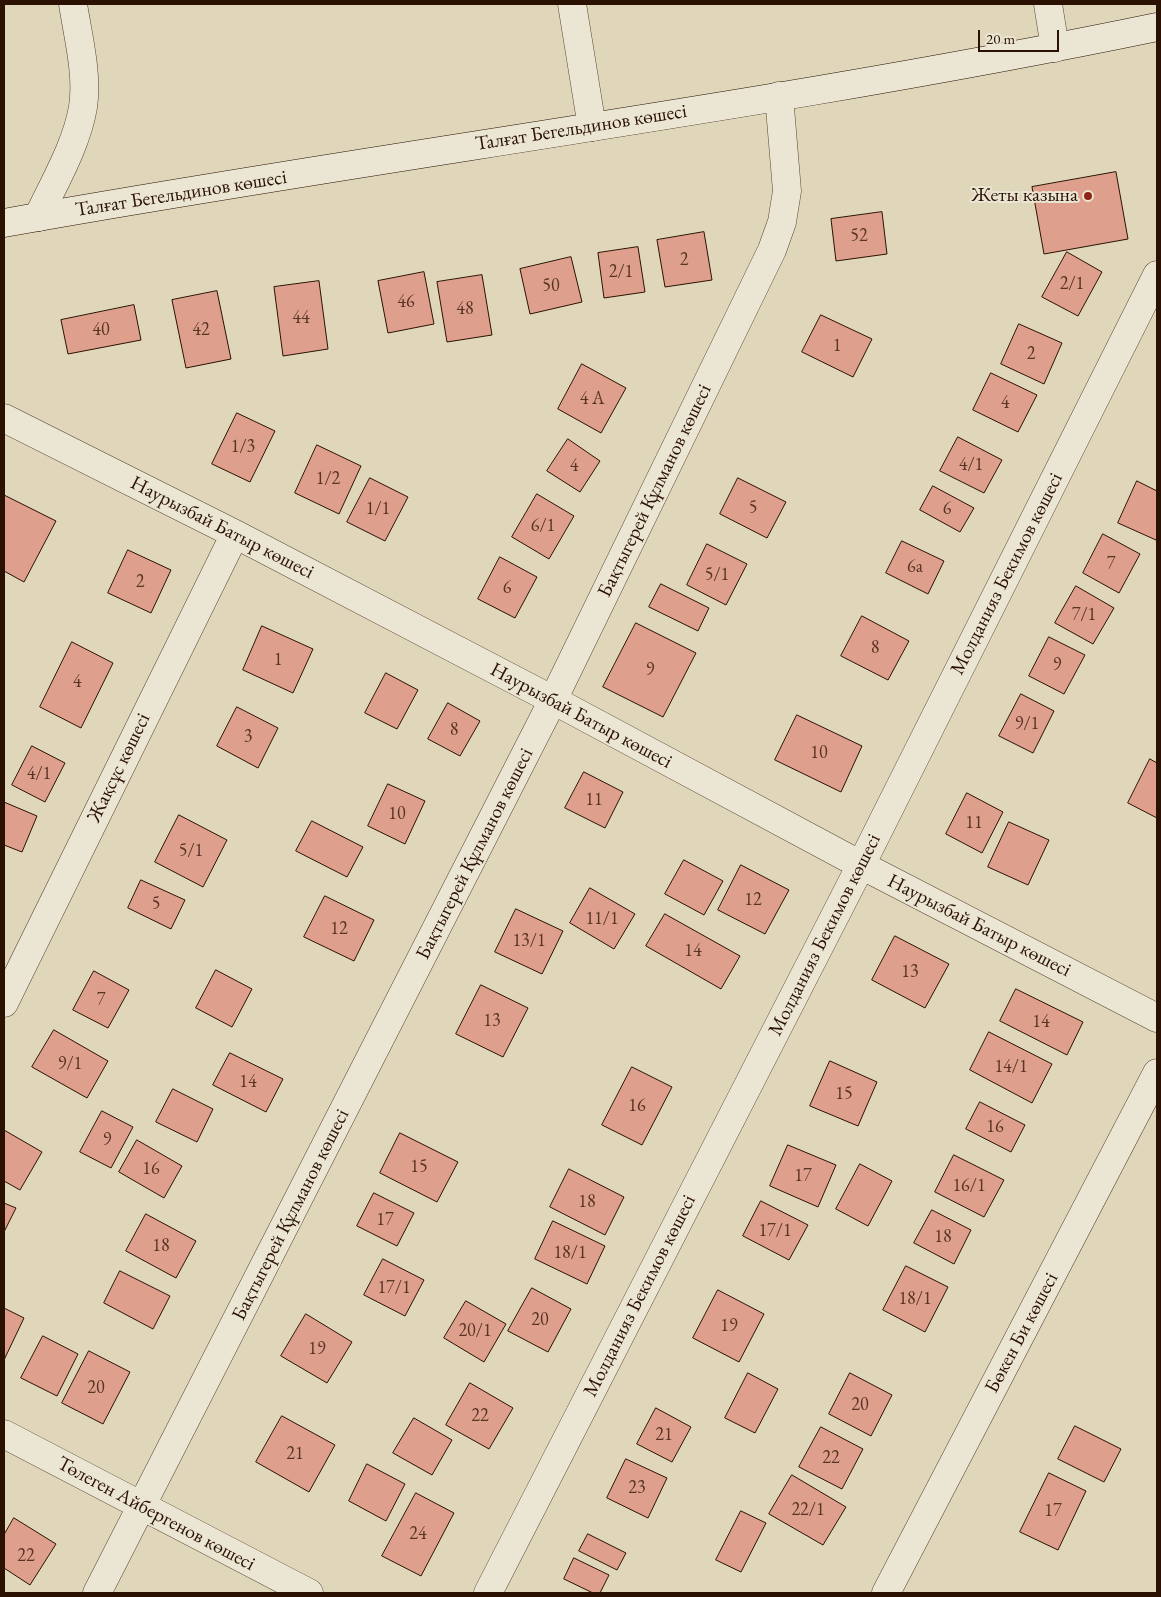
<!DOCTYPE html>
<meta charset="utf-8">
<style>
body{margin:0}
#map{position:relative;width:1161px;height:1597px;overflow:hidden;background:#e0d7bb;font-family:"EB Garamond",serif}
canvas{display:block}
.frame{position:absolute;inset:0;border:5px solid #2b1102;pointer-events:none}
.scale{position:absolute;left:978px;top:30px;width:81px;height:22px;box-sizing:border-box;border:2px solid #2b1102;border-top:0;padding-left:6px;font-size:15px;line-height:18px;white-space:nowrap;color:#2b1102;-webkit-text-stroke:4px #ebe5d3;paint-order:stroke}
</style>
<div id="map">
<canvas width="1161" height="1597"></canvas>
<div class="frame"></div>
<div class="scale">20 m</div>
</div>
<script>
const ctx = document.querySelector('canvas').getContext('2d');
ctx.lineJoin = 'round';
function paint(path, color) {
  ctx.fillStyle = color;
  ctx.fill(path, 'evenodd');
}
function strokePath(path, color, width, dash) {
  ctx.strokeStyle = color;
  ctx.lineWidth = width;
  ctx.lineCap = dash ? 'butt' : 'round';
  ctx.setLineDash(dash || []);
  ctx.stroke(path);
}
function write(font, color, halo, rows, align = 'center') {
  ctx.font = font + ' "EB Garamond",serif';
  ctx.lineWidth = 4;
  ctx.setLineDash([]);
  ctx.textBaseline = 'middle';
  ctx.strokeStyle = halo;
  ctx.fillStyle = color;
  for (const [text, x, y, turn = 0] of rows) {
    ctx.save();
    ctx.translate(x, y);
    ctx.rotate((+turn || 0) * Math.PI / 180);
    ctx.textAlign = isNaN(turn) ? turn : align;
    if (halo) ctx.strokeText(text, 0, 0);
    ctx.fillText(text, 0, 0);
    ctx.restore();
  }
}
const building = new Path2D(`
 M1116 172 1128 239 1044 254 1032 187Z
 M882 212 887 254 836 261 831 219Z
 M704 232 712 280 665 287 657 240Z
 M638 247 645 292 604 298 598 253Z
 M1067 252 1102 272 1078 316 1042 297Z
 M571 257 582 302 530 314 520 269Z
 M424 272 434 324 388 333 378 281Z
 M482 275 492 335 447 342 437 282Z
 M319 281 328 349 283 356 274 287Z
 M217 291 231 359 186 368 172 300Z
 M134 305 141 340 68 354 61 320Z
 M821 315 872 339 853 377 802 352Z
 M1019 324 1062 343 1044 384 1001 364Z
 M582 364 626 388 601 433 558 409Z
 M991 373 1037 395 1018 432 973 410Z
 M237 413 275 431 250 482 212 464Z
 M958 437 1002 460 984 493 940 471Z
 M568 439 600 461 580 492 547 471Z
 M317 445 361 466 339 514 295 493Z
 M370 478 408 497 385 541 347 522Z
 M738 478 786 502 767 538 720 514Z
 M1137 481 1157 491V537L1156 540 1118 523Z
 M933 486 974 508 960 532 920 510Z
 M537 494 574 516 549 559 512 537Z
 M4 495 56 521 24 582 4 571Z
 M1103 534 1140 554 1119 593 1083 573Z
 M902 541 944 561 928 594 886 573Z
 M707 544 747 564 726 605 687 585Z
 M128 550 171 570 151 613 108 593Z
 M500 557 537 577 515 618 478 599Z
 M661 584 709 608 698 631 649 607Z
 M1076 586 1114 608 1093 644 1055 623Z
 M862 616 909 641 888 680 841 656Z
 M636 623 696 653 663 717 603 687Z
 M262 626 313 649 293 693 243 670Z
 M1049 637 1085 655 1064 694 1029 676Z
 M72 642 113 663 81 728 40 707Z
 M386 673 418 690 397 729 365 713Z
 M1021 694 1054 711 1033 753 999 736Z
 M448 703 480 721 460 756 428 739Z
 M237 707 278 728 258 768 217 746Z
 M797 715 862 746 841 792 775 760Z
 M32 746 65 763 45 802 12 785Z
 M1150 759 1157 763V818L1128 803Z
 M584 772 623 792 605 828 565 808Z
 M388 784 425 801 405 844 368 826Z
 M967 793 1003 812 982 853 946 834Z
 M4 802 37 816 22 852 4 845Z
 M179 815 227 840 203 887 155 862Z
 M312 821 363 847 347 877 296 851Z
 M1009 822 1049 840 1028 885 988 867Z
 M684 860 723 881 704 915 665 894Z
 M741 865 789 890 765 934 718 910Z
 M141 880 185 900 171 929 128 908Z
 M590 888 635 914 614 949 570 923Z
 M325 896 374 920 354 961 304 937Z
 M516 909 563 931 542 974 495 952Z
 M665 914 740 956 721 989 646 946Z
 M895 936 949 964 925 1008 872 980Z
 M216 970 252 989 232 1027 196 1008Z
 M94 971 129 990 108 1028 73 1010Z
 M481 985 528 1008 503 1057 456 1034Z
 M1016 989 1083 1022 1067 1055 1000 1021Z
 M54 1030 108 1061 87 1098 32 1067Z
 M989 1032 1052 1064 1032 1103 970 1070Z
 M230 1053 283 1079 266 1112 213 1085Z
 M830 1061 877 1082 858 1126 810 1106Z
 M632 1067 672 1087 642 1145 602 1125Z
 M173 1089 213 1109 197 1142 156 1122Z
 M980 1102 1025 1125 1011 1152 966 1129Z
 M102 1111 133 1127 111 1168 80 1152Z
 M4 1130 42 1152 20 1190 4 1181Z
 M400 1133 458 1162 437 1202 380 1173Z
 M137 1140 182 1166 164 1198 119 1172Z
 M788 1145 836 1165 818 1207 770 1186Z
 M954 1155 1004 1180 984 1217 935 1192Z
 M860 1164 892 1181 868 1226 836 1209Z
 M569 1169 624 1197 605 1235 550 1207Z
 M374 1193 414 1213 397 1246 357 1226Z
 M761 1201 808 1225 789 1260 743 1236Z
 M4 1203 16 1208 4 1232Z
 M932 1210 971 1230 954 1264 914 1243Z
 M146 1214 196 1241 176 1278 126 1251Z
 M553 1221 605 1246 587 1284 535 1259Z
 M383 1259 424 1280 405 1316 364 1295Z
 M906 1266 948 1287 925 1332 883 1310Z
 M120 1271 170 1296 153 1329 104 1303Z
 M532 1288 571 1309 548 1352 508 1331Z
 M718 1290 764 1314 739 1362 693 1338Z
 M466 1301 506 1324 484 1362 444 1338Z
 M4 1308 24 1318 4 1360Z
 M306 1314 352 1342 327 1383 281 1356Z
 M43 1336 78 1354 57 1396 21 1378Z
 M89 1351 130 1372 103 1424 62 1403Z
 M748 1373 778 1389 755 1433 725 1418Z
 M850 1373 892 1395 871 1436 829 1414Z
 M470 1383 513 1408 489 1449 446 1425Z
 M656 1408 691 1427 672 1462 637 1444Z
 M282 1416 335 1445 309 1492 256 1462Z
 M414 1418 452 1440 432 1475 393 1453Z
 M1075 1426 1121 1449 1104 1482 1058 1459Z
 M821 1427 863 1449 842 1489 799 1467Z
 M626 1459 667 1478 648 1518 607 1498Z
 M367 1464 405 1484 386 1521 349 1501Z
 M1049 1473 1086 1491 1058 1550 1020 1532Z
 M792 1475 846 1507 823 1545 769 1514Z
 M416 1493 454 1513 421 1576 382 1556Z
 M741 1511 766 1523 741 1572 716 1560Z
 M14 1518 56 1544 30 1585 4 1568V1535Z
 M588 1534 626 1553 617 1570 579 1551Z
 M574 1558 609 1575 600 1593H593L564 1579Z`);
paint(building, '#de9f8c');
strokePath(building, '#2b1102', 1);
const minor = new Path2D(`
 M572 4 592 127
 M1048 4 1055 48
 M38 217C54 183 77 144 83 107 88 74 78 37 73 4
 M4 418 235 534 553 700 861 865 1157 1018
 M4 1003 235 534
 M4 1434 309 1593
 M97 1593 553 700 772 250 782 222 787 191 779 96
 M488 1593 861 865 1157 275`);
const tertiary = new Path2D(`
 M886 1593 1157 1073`);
const secondary = new Path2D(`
 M4 223C388 154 775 106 1157 27`);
strokePath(minor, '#584230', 29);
strokePath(tertiary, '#584230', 29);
strokePath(secondary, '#2b1102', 29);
strokePath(minor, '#ebe5d3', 28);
strokePath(tertiary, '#ebe5d3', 28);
strokePath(secondary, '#ebe5d3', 28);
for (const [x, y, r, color] of [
 [1088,196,5,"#8f2418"]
]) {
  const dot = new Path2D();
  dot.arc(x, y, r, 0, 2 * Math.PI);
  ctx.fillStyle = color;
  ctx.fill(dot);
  strokePath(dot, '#ebe5d3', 2);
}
write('18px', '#583424', null, [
 ["52",859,236],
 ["2",684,260],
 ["2/1",621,272],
 ["2/1",1072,284],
 ["50",551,286],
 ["46",406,302],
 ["48",465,309],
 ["44",301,318],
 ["40",101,330],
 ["42",201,330],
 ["1",837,346],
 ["2",1031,354],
 ["4 А",592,399],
 ["4",1005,403],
 ["1/3",243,447],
 ["4/1",971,465],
 ["4",574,466],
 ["1/2",328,479],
 ["5",753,508],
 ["1/1",378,509],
 ["6",947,509],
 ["6/1",543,526],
 ["7",1111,564],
 ["6а",915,567],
 ["5/1",717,575],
 ["2",140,582],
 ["6",507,588],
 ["7/1",1084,615],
 ["8",875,648],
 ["1",278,660],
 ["9",1057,665],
 ["9",650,670],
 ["4",77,682],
 ["9/1",1027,724],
 ["8",454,730],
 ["3",248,737],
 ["10",819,753],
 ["4/1",39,774],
 ["11",594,800],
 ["10",397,814],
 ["11",974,823],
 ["5/1",191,851],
 ["12",753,900],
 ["5",156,904],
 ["11/1",602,919],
 ["12",339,929],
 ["13/1",529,941],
 ["14",693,951],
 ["13",910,972],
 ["7",101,1000],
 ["13",492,1021],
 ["14",1041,1022],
 ["9/1",70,1064],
 ["14/1",1011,1067],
 ["14",248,1082],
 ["15",844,1094],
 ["16",637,1106],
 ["16",995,1127],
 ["9",107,1140],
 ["15",419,1167],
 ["16",151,1169],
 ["17",803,1176],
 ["16/1",969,1186],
 ["18",587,1202],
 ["17",385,1220],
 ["17/1",775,1231],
 ["18",943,1237],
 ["18",161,1246],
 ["18/1",570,1253],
 ["17/1",394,1288],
 ["18/1",915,1299],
 ["20",540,1320],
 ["19",729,1326],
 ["20/1",475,1331],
 ["19",317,1349],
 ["20",96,1388],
 ["20",860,1405],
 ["22",480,1416],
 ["21",664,1435],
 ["21",295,1454],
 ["22",831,1458],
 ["23",637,1488],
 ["22/1",808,1510],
 ["17",1053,1511],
 ["24",418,1534],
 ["22",26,1556]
]);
write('20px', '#2b1102', '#ebe5d3', [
 ["Талғат Бегельдинов көшесі",581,128,-9],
 ["Талғат Бегельдинов көшесі",181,194,-9],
 ["Бақтыгерей Құлманов көшесі",655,491,-64],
 ["Наурызбай Батыр көшесі",222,528,27],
 ["Молданияз Бекимов көшесі",1007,574,-63],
 ["Наурызбай Батыр көшесі",581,716,28],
 ["Жақсұс көшесі",119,768,-64],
 ["Бақтыгерей Құлманов көшесі",475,854,-63],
 ["Наурызбай Батыр көшесі",979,926,27],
 ["Молданияз Бекимов көшесі",825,935,-63],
 ["Бақтыгерей Құлманов көшесі",291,1215,-63],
 ["Молданияз Бекимов көшесі",640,1296,-63],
 ["Бөкен Би көшесі",1022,1333,-62],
 ["Төлеген Айбергенов көшесі",156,1514,28]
]);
write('20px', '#2b1102', '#ebe5d3', [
 ["Жеты казына",1078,196]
], 'right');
</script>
